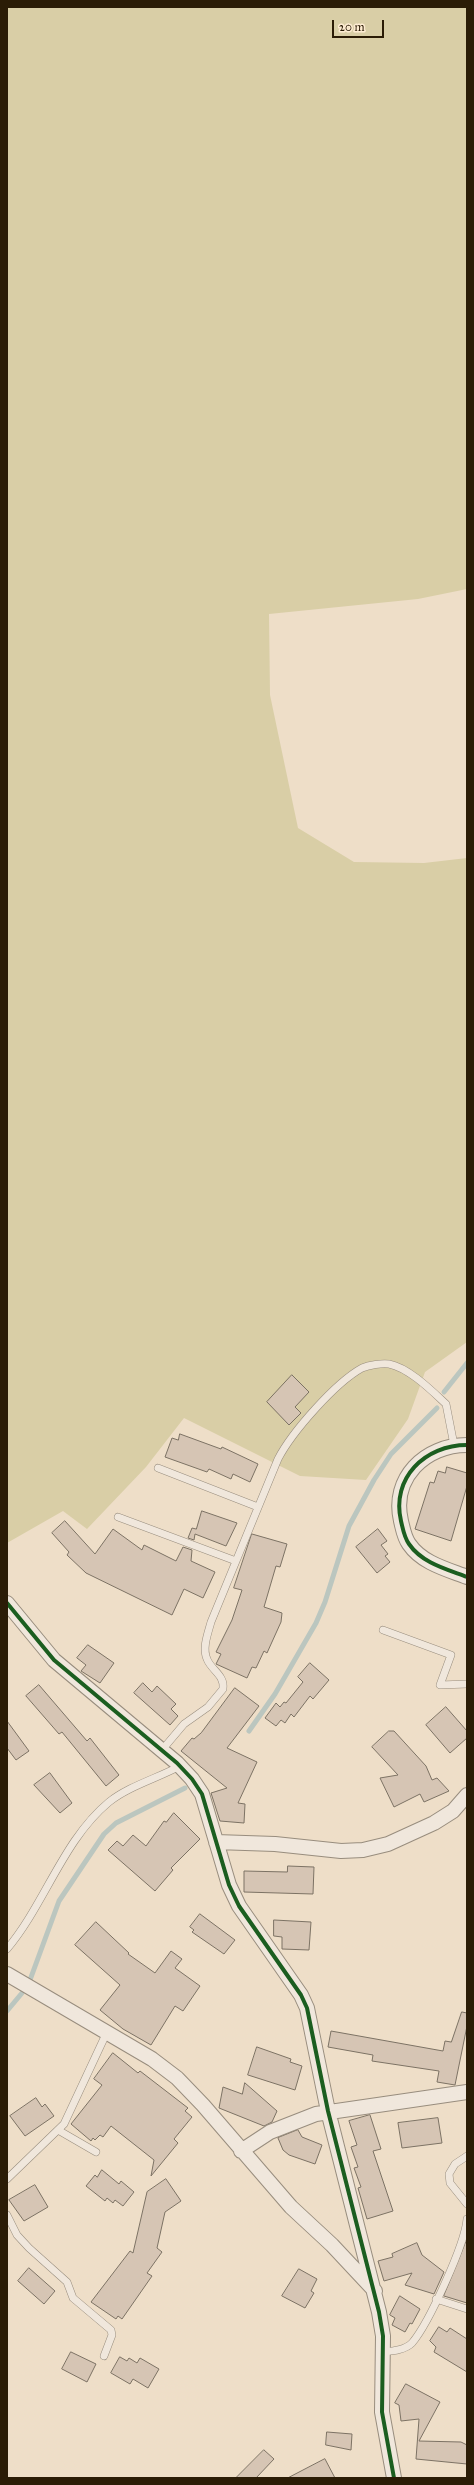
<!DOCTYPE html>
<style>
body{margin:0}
#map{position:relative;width:474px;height:2485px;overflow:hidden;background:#eedec8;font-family:"IM FELL Great Primer",serif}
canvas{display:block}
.frame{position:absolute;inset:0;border:8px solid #2b1c06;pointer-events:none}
.scale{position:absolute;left:332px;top:20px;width:52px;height:18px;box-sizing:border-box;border:2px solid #2b1c06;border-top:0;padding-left:5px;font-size:12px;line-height:14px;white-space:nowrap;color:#2b1c06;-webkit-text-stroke:3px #feecd2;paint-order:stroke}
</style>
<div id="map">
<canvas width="474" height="2485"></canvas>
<div class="frame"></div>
<div class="scale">20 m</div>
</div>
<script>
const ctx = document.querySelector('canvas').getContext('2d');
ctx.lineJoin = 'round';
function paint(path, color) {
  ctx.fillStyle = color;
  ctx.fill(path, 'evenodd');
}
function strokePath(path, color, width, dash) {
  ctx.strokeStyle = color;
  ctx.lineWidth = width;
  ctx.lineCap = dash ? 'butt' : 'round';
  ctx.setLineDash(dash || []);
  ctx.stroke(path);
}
paint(new Path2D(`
 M7 7H467V589L418 599 269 614 270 695 298 828 354 862 424 863 467 858V1342L425 1372 408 1419 366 1480 300 1476 184 1418 146 1467 87 1529 63 1511 7 1543Z`), '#d9cea6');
strokePath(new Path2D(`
 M444 1392 467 1363
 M249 1731 275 1694 316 1623 325 1602 349 1526 374 1480 391 1454 437 1408
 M30 1980 59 1901 104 1834 116 1823 185 1788
 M7 2011 22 1993`), '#bbc6bf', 5);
const building = new Path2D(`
 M292 1375 309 1392 295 1407 301 1413 289 1425 267 1402Z
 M180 1434 221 1449 222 1447 258 1464 250 1482 233 1474 231 1479 209 1469 207 1472 165 1457 172 1438 178 1440Z
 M447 1467 467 1473V1486L451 1541 415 1529 430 1482 434 1483 438 1471 445 1473Z
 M202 1511 237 1523 226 1546 195 1534 194 1540 188 1538 192 1528 196 1529Z
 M65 1521 95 1554 113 1529 142 1550 144 1545 176 1561 183 1547 192 1550 191 1561 215 1572 203 1598 184 1589 172 1615 86 1573 67 1555 69 1552 52 1533Z
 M378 1529 387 1541 381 1545 388 1554 385 1556 390 1562 377 1573 356 1547Z
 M252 1534 287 1544 280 1567 276 1566 264 1607 282 1613 281 1622 267 1653 264 1651 256 1668 252 1667 247 1678 216 1664 221 1654 216 1652 232 1620 242 1590 234 1588Z
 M88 1645 114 1663 100 1683 81 1671 86 1665 77 1658Z
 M310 1663 329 1680 313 1699 310 1696 294 1717 291 1714 285 1723 281 1720 276 1726 265 1718 276 1703 280 1707 284 1702 286 1703 303 1682 298 1677Z
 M143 1683 152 1692 157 1686 176 1704 171 1709 178 1716 170 1725 134 1693Z
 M39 1685 87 1741 90 1738 119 1775 106 1786 62 1732 59 1734 26 1696Z
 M235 1688 259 1706 227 1748 257 1762 238 1803 245 1804 244 1823 220 1821 211 1793 227 1788 181 1751 192 1738 194 1739 201 1733Z
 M446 1707 467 1731V1738L450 1753 426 1725Z
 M7 1721 29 1751 16 1760 7 1748Z
 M389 1731H394L426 1766 432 1780 437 1778 449 1791 424 1802 420 1794 394 1807 380 1778 398 1775 372 1747Z
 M50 1773 72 1803 60 1813 34 1785Z
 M174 1813 200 1839 171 1868 173 1870 155 1891 108 1850 117 1841 123 1846 133 1835 146 1846 164 1821 166 1822Z
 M288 1866 314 1867 313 1894 244 1892V1871L287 1872Z
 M200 1914 235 1940 224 1954 192 1932 194 1930 190 1927Z
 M274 1920 311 1922 309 1950 282 1949V1937L274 1936Z
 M96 1922 129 1953 128 1954 155 1973 171 1951 182 1959 175 1968 200 1986 183 2011 175 2006 151 2045 123 2029 100 2010 120 1985 75 1945Z
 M462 2012 467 2013V2026L455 2085 437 2082 439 2071 372 2061 373 2055 328 2047 331 2031 443 2051 445 2041 451 2042Z
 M257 2047 291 2059 290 2062 302 2066 295 2090 248 2075Z
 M113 2053 138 2073 140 2071 188 2108 185 2111 192 2117 174 2139 178 2143 151 2176 154 2160 111 2126 103 2137 100 2135 95 2140 93 2138 91 2141 71 2124 102 2085 94 2079Z
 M245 2083 277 2111 272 2122 264 2126 219 2108 223 2087 242 2094Z
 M36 2098 42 2107 45 2104 54 2116 25 2136 10 2116Z
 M370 2115 381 2149 373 2151 393 2211 367 2219 358 2188 361 2187 354 2168 358 2167 351 2147 357 2145 349 2121Z
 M438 2118 442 2143 402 2148 398 2123Z
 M298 2130 302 2137 322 2145 315 2164 289 2155 283 2150 278 2138Z
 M102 2170 119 2184 121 2181 134 2192 123 2206 115 2200 113 2203 107 2198 105 2201 86 2186 95 2175 97 2177Z
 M166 2179 181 2201 165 2212 157 2248 162 2252 147 2273 152 2276 122 2319 118 2316 116 2319 91 2302 130 2251 133 2253 147 2192Z
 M35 2185 48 2207 24 2221 9 2200Z
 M466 2242H467V2303L444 2296Z
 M417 2243 422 2255 444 2272 434 2294 405 2285 412 2273 384 2281 378 2261 393 2257 392 2254Z
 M29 2268 55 2291 44 2304 18 2281Z
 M299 2269 317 2279 311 2291 314 2293 305 2308 282 2296Z
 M400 2296 420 2309 412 2324 410 2323 405 2332 392 2325 395 2318 390 2315Z
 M439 2327 447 2332 450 2328 467 2339V2372L434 2352 436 2347 430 2341Z
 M71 2352 96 2364 87 2382 62 2369Z
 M120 2357 127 2361 129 2358 137 2363 140 2358 159 2369 148 2388 133 2379 130 2384 111 2373Z
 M406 2384 440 2402 419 2441 461 2442 467 2445V2464L416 2459 419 2419 401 2421 399 2405 395 2403Z
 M327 2432 352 2434 351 2450 326 2445Z
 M264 2450 274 2459 256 2478H236Z
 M325 2459 335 2478H288Z`);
paint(building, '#d6c5b4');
strokePath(building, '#7c7264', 1);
const lane = new Path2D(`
 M158 1468 258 1507
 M118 1517 236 1561
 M383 1630 451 1655 440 1685 467 1684
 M162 1750 184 1724 208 1707 223 1689C225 1675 211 1670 207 1659 202 1648 208 1633 211 1622L278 1459C292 1432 335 1383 362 1368 369 1365 382 1363 389 1364 409 1368 431 1390 446 1404L454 1445
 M7 1949C45 1904 63 1840 109 1802 129 1786 158 1778 180 1766
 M58 2130 96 2152
 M467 2156 455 2164 449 2174 450 2183 467 2204
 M7 2179 64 2124 107 2032
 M7 2215 17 2235 29 2248 67 2282 73 2298 111 2330 112 2335 104 2356
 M436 2299 467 2309
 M383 2352C393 2351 405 2350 412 2343 429 2323 465 2244 467 2219`);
const street = new Path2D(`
 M467 1445C425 1445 391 1478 401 1521 403 1529 404 1537 409 1544 422 1563 446 1569 467 1577
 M7 1603 54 1660 177 1763 192 1779 202 1794 229 1885 239 1906 301 1995 307 2008 328 2111 379 2312 383 2336 382 2412 394 2478
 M216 1842 275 1844 341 1851 363 1850 388 1844 434 1823 453 1811 467 1795
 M7 1974 152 2059 177 2078 203 2105 291 2207 332 2245 375 2291
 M241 2151 270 2132 316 2114 467 2092`);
strokePath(lane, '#988d7e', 8);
strokePath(street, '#988d7e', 16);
strokePath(lane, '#f0e7dc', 7);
strokePath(street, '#f0e7dc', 14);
strokePath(new Path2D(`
 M467 1445C425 1445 391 1478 401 1521 403 1529 404 1537 409 1544 422 1563 446 1569 467 1577
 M7 1603 54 1660 177 1763 192 1779 202 1794 229 1885 239 1906 301 1995 307 2008 328 2111 379 2312 383 2336 382 2412 394 2478`), '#1b5e20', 4);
</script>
